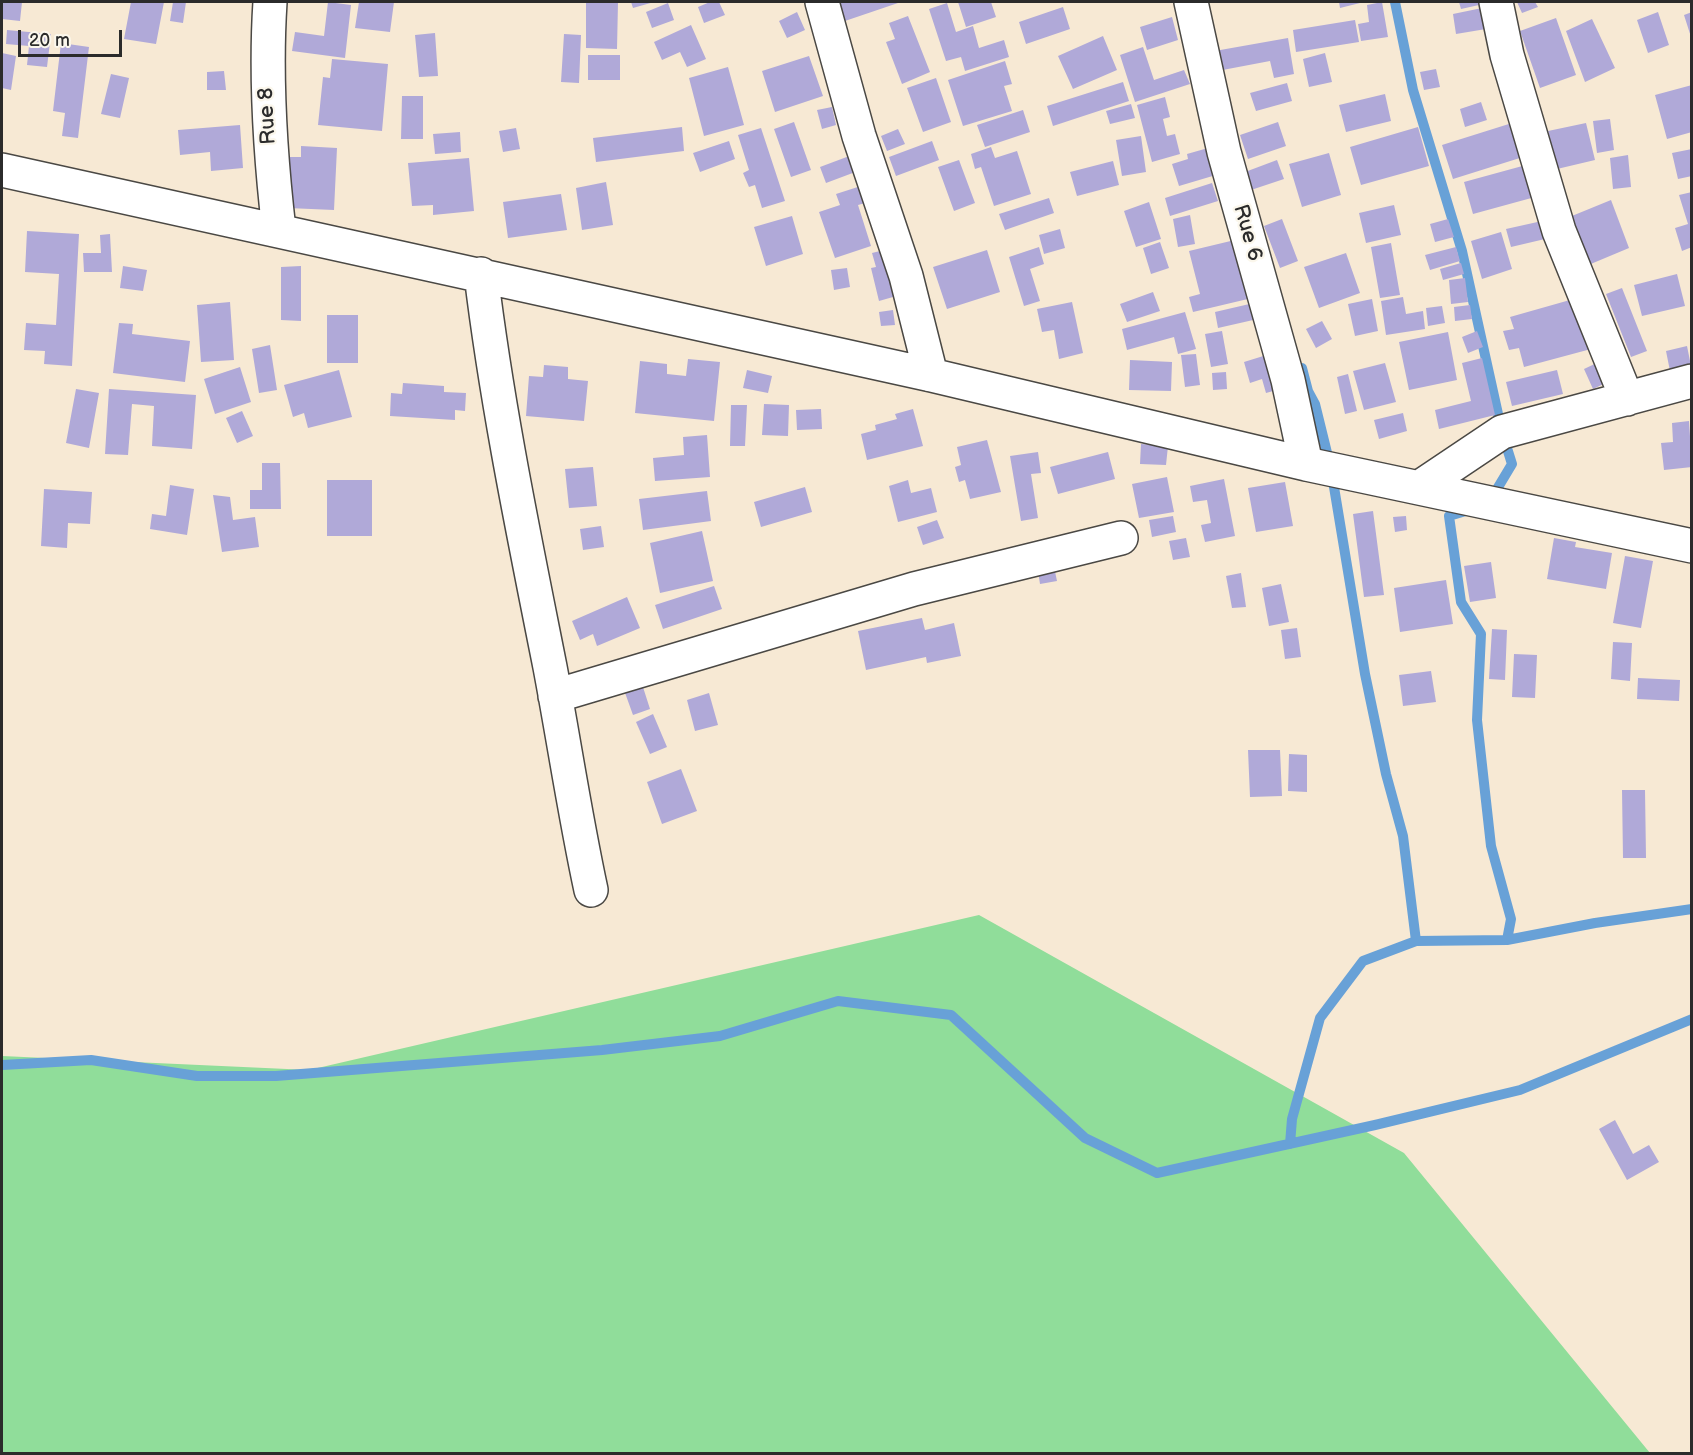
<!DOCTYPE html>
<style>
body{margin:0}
#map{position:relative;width:1693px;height:1455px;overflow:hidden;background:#f7e9d4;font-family:"Balsamiq Sans",sans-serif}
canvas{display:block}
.frame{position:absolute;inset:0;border:3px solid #2b2b2b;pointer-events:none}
.scale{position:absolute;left:18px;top:30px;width:104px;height:27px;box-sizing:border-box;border:3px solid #2b2b2b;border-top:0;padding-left:8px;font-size:18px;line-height:21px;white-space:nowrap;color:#2b2b2b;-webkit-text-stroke:4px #fbf7ec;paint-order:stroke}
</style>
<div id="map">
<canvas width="1693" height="1455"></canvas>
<div class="frame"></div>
<div class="scale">20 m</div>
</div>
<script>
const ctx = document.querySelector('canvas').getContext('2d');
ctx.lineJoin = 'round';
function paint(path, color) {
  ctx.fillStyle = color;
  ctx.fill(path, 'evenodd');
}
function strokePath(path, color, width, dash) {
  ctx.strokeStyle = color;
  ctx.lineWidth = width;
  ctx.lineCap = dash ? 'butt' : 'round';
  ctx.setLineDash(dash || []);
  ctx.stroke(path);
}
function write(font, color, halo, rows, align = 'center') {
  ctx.font = font + ' "Balsamiq Sans",sans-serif';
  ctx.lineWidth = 4.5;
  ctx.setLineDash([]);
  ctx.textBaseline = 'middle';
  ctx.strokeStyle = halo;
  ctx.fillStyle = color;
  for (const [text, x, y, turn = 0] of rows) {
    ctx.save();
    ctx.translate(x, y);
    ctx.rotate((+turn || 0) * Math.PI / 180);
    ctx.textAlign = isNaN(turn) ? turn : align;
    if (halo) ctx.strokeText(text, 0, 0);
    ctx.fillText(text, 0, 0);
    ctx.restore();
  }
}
paint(new Path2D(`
 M979 915 1404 1153 1650 1453H2V1056L309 1070Z`), '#90dd9a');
strokePath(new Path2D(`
 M1395 2 1413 90 1462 251 1502 432 1512 464 1491 499
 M1302 368 1308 391 1315 404 1331 469 1365 674 1386 774 1403 836 1416 941
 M1469 510 1449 516 1461 602 1481 634 1477 720 1491 846 1511 919 1507 940
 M2 1065 91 1060 197 1076H276L602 1050 720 1036 838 1001 951 1015 1085 1138 1157 1173 1375 1125 1520 1090 1692 1019
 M1290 1144 1292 1119 1320 1018 1363 961 1416 941 1507 940 1595 923 1692 909`), '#68a1d7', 10);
paint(new Path2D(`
 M2 2H22L20 21 2 19Z
 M131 2H164L156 44 124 39Z
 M173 2H186L183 23 170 21Z
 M328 2 351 5 345 58 292 51 295 32 324 36Z
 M359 2H394L390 32 355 28Z
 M586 2H618L617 49 586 48Z
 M631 2H654L633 8Z
 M710 2H719L725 15 704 23 698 7Z
 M835 2H898V3L842 22Z
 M958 2H991L996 17 966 27Z
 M1339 2H1364L1340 8Z
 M1382 2 1388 37 1361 41 1358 24 1369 22 1367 5Z
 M1459 2H1478L1479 5 1461 9Z
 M1517 2H1535L1538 7 1522 13Z
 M668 3 674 20 652 28 646 12Z
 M947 3 956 32 973 26 979 48 1004 40 1009 57 965 71 961 57 946 61 929 9Z
 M1063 7 1070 29 1026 44 1019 22Z
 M1482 8 1486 29 1456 34 1453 14Z
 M797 12 805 30 787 38 779 21Z
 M1658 12 1669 45 1648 53 1637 20Z
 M1692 12V36L1691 37 1684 15Z
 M908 16 930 72 902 84 886 42 895 39 889 23Z
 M1172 17 1178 40 1147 50 1140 27Z
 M1556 18 1576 75 1540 88 1520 31Z
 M1592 19 1615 68 1585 82 1566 31Z
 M1355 20 1359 42 1296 52 1293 30Z
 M691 25 706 59 687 67 680 52 662 60 654 42Z
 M7 30 51 34 47 67 27 65 29 46 6 44Z
 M435 33 438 76 419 77 415 35Z
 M564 34 581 35 579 83 561 82Z
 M1103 36 1117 70 1073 89 1058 56Z
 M1288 38 1294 74 1274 78 1270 61 1212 72 1209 52Z
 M61 43 89 47 78 138 62 136 65 113 53 111Z
 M1143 47 1154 80 1184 70 1190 84 1135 102 1120 55Z
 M2 53 16 56 11 90 2 88Z
 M1325 53 1332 82 1309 87 1303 59Z
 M588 55H620V80H588Z
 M809 56 823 96 775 112 762 71Z
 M332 59 388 64 382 131 318 125 323 77 330 78Z
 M1005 61 1012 84 1004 86 1012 111 963 126 948 80Z
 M728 67 744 125 704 136 689 78Z
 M1436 69 1440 87 1424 90 1420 72Z
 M224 71 226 90H207V72Z
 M111 74 129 78 120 118 101 114Z
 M936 78 951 122 923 132 907 88Z
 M1123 82 1129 101 1053 126 1047 106Z
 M1287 83 1292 101 1256 111 1250 93Z
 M1692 85V132L1667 139 1655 95Z
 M1385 94 1391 121 1346 132 1339 105Z
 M402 96H423V139H401Z
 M1165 97 1170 117 1163 119 1167 136 1175 134 1180 154 1152 162 1137 105Z
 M1481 102 1487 120 1465 127 1460 109Z
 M1131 104 1135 118 1110 124 1106 111Z
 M832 107 836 125 822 129 817 110Z
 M1023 110 1030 132 985 147 977 125Z
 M1610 119 1614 150 1597 153 1593 121Z
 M794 122 811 170 791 177 774 129Z
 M1278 122 1286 146 1248 159 1240 135Z
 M1512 123 1523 157 1453 179 1442 145Z
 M1586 123 1595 160 1557 169 1548 131Z
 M240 125 243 168 211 171 210 152 180 155 178 130Z
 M682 127 684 151 596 162 593 138Z
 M1418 127 1429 166 1361 185 1350 147Z
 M516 128 520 149 503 152 499 131Z
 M761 128 785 201 762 208 755 185 749 187 743 173 749 170 738 135Z
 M898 129 905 144 887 151 881 136Z
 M460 132 461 152 435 154 433 134Z
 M1141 136 1146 172 1122 176 1116 140Z
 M729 141 735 159 700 172 693 153Z
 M932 141 939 160 896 176 889 157Z
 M301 146 337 148 334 210 288 208 290 157H301Z
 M991 147 995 158 1017 151 1031 194 994 206 981 167 975 169 971 154Z
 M1208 148 1216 175 1179 186 1172 164 1188 159 1187 154Z
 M1692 149V176L1678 179 1672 153Z
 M1329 153 1341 195 1302 207 1289 164Z
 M852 155 858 171 826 183 820 167Z
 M1628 155 1631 187 1613 189 1610 158Z
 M469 158 474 211 433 215V205L412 206 408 163Z
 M959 160 975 203 954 211 938 167Z
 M1277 160 1284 179 1251 190 1245 172Z
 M1113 161 1119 185 1077 196 1070 172Z
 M1526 165 1535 197 1473 214 1464 182Z
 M606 182 613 225 582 230 576 188Z
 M1212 183 1218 201 1170 216 1165 198Z
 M864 185 869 202 858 205 871 246 835 258 819 212 840 205 836 194Z
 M1692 192V247L1682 251 1675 228 1688 224 1679 195Z
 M561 194 567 230 508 238 503 202Z
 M1049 198 1054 213 1005 230 999 214Z
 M1611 200 1629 248 1586 266 1567 218Z
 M1149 202 1161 239 1136 247 1124 211Z
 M1394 205 1401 235 1366 243 1359 213Z
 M1190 215 1195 244 1178 247 1173 219Z
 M792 216 803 254 766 266 754 227Z
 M1282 219 1298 261 1280 268 1264 226Z
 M1448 219 1454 237 1435 242 1430 224Z
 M1542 221 1545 239 1511 247 1506 229Z
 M1060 229 1065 248 1044 254 1039 235Z
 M27 231 79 234 72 366 44 364 45 351 24 350 26 323 56 325 59 274 25 272Z
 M1501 232 1512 269 1482 279 1471 241Z
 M110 234 112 272H84L83 253H101L100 235Z
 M1239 239 1252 298 1193 312 1189 297 1200 294 1189 251Z
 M1160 242 1169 268 1151 274 1143 248Z
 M1391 243 1400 295 1380 298 1371 247Z
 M1039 247 1044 264 1030 269 1040 301 1024 306 1009 257Z
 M1456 247 1460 261 1430 270 1425 255Z
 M888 249 900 295 879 301 871 268 876 267 872 253Z
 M987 250 1000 292 947 309 933 267Z
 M1346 253 1360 293 1319 308 1304 267Z
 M1461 263 1464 274 1443 280 1440 269Z
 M123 266 147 270 143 291 120 288Z
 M301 266V321L281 320V267Z
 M847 268 850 287 834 290 831 270Z
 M1677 274 1685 306 1642 316 1634 285Z
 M1465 278 1468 302 1451 304 1449 280Z
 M1622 288 1647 351 1631 357 1606 294Z
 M1153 292 1160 311 1127 322 1120 304Z
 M1403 297 1406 314 1423 311 1425 329 1386 335 1381 301Z
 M1577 298 1591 349 1524 367 1519 348 1509 350 1503 331 1514 329 1510 317Z
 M1372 299 1378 331 1355 336 1348 304Z
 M230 302 234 360 201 362 197 305Z
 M1072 302 1083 353 1059 359 1054 330 1042 332 1037 309Z
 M1258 302 1262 318 1218 328 1215 312Z
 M1470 305 1472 319 1455 321 1454 307Z
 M1442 306 1445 323 1428 326 1426 308Z
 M893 310 895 325 881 326 879 312Z
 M1185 312 1196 349 1178 354 1174 337 1127 350 1122 329Z
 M327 315H358V363H327Z
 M1322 321 1332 339 1316 348 1306 329Z
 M119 323 133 324 132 334 190 341 185 382 113 373Z
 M1222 331 1228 364 1211 367 1205 334Z
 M1477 331 1483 347 1468 353 1462 337Z
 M1448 332 1457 380 1409 390 1399 342Z
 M270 345 277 390 259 393 252 349Z
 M1687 346 1691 366 1670 371 1666 351Z
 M1273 353 1284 388 1266 393 1262 379 1250 383 1244 362Z
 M1196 354 1200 385 1185 387 1181 355Z
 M1482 358 1495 415 1439 429 1435 410 1471 401 1462 363Z
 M688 359 720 362 714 421 635 413 640 361 667 364V374L686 376Z
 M1130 360 1172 362 1171 391 1129 390Z
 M1601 361 1610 381 1593 389 1584 369Z
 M1385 363 1396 402 1364 410 1353 371Z
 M544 365 568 367V379L588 381 584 421 526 416 529 376 543 377Z
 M240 367 251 402 215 414 204 379Z
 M339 370 352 417 308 428 304 413 293 417 284 385Z
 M747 370 772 376 768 393 743 388Z
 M1557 370 1563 394 1512 406 1506 382Z
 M1226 372 1227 389 1213 390 1212 373Z
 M1348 374 1357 411 1345 414 1337 377Z
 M403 383 444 386V392L466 393 465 411 455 410V420L390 416 391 393 402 394Z
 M76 389 99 393 89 448 66 443Z
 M109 389 196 395 192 449 152 446 154 406 132 404 128 455 105 454Z
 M764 404 789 405 788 436 762 435Z
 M731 405H747L745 446H730Z
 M821 409 822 429 797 430 796 410Z
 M913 409 923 446 867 460 861 434 876 430 875 425 897 419 895 414Z
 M242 411 253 436 237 443 226 418Z
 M1403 413 1407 431 1379 439 1374 420Z
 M1689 421 1692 467 1664 470 1661 443 1673 442 1672 423Z
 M707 435 710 477 655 481 653 458 684 455 683 437Z
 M987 440 1001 492 970 499 965 480 959 482 955 467 961 465 957 447Z
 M1141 444 1168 446 1166 465 1140 464Z
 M1038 452 1041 473 1031 474 1038 518 1021 521 1010 456Z
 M1108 452 1115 479 1058 494 1050 467Z
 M262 463H280L281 509H250V490H262Z
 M593 467 597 506 569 508 565 469Z
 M1167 477 1174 512 1139 518 1132 484Z
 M1224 479 1235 536 1205 542 1201 525 1211 523 1207 500 1193 502 1190 486Z
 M327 480H372V536H327Z
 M908 480 911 493 931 488 937 512 898 522 889 486Z
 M1285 482 1293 526 1256 532 1248 488Z
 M170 485 194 489 187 535 150 529 152 514 166 516Z
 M805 487 812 512 761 527 754 502Z
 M44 489 92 492 90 524 68 523 67 548 41 546Z
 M707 491 711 521 643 530 639 499Z
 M213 495 230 497 233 520 255 517 259 547 222 552Z
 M1373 511 1384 595 1364 597 1353 514Z
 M1173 516 1176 532 1152 537 1149 520Z
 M1406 516 1407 530 1395 532 1393 517Z
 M937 520 944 538 923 545 917 527Z
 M601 526 604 547 583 550 580 529Z
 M702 531 713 581 660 593 650 543Z
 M1186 538 1190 557 1173 560 1169 541Z
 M1554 538 1576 542 1575 547 1612 553 1606 589 1547 579Z
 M1625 556 1653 561 1641 628 1613 623Z
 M1053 562 1057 581 1040 584 1037 565Z
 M1491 562 1496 598 1470 602 1464 566Z
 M1241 573 1246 607 1232 608 1226 576Z
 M1446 580 1453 624 1400 632 1394 588Z
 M1281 584 1289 622 1269 626 1262 588Z
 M714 586 722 609 663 629 655 605Z
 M627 597 640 628 597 646 593 634 580 640 572 621Z
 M922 618 925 630 954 623 961 656 927 663 926 657 866 670 858 631Z
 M1297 628 1301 657 1285 659 1281 630Z
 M1492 629 1507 630 1505 680 1489 679Z
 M1613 642 1632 643 1630 681 1611 679Z
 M1514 654 1537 655 1535 698 1512 697Z
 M1431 671 1436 702 1403 706 1399 675Z
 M1638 678 1680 680 1679 701 1637 699Z
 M642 684 650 709 633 715 624 690Z
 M709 693 718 725 695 731 687 700Z
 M653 714 667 747 650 754 636 722Z
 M1248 750H1280L1282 796 1250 797Z
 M1289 754 1307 755V792L1288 791Z
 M681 769 697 811 662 824 647 782Z
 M1622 790H1645L1646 858H1623Z
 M1615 1120 1633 1154 1649 1145 1659 1162 1627 1180 1599 1129Z`), '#b0a9d8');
const minor = new Path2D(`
 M270 2C265 79 270 153 279 230
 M822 2 859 136 906 276 931 375
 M1191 2 1224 152 1288 380 1306 464
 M1496 2 1507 55 1559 231 1627 399
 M2 170 931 375 1306 464 1692 546
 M481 274C497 406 524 536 550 667 564 741 575 816 591 890
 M1420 487 1502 432 1692 381
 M555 696 914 589 1121 538`);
strokePath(minor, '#4a4844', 36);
strokePath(minor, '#fff', 33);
write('21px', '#2b2b2b', '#fbf7ec', [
 ["Rue 8",268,116,-93],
 ["Rue 6",1247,233,74]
]);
</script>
